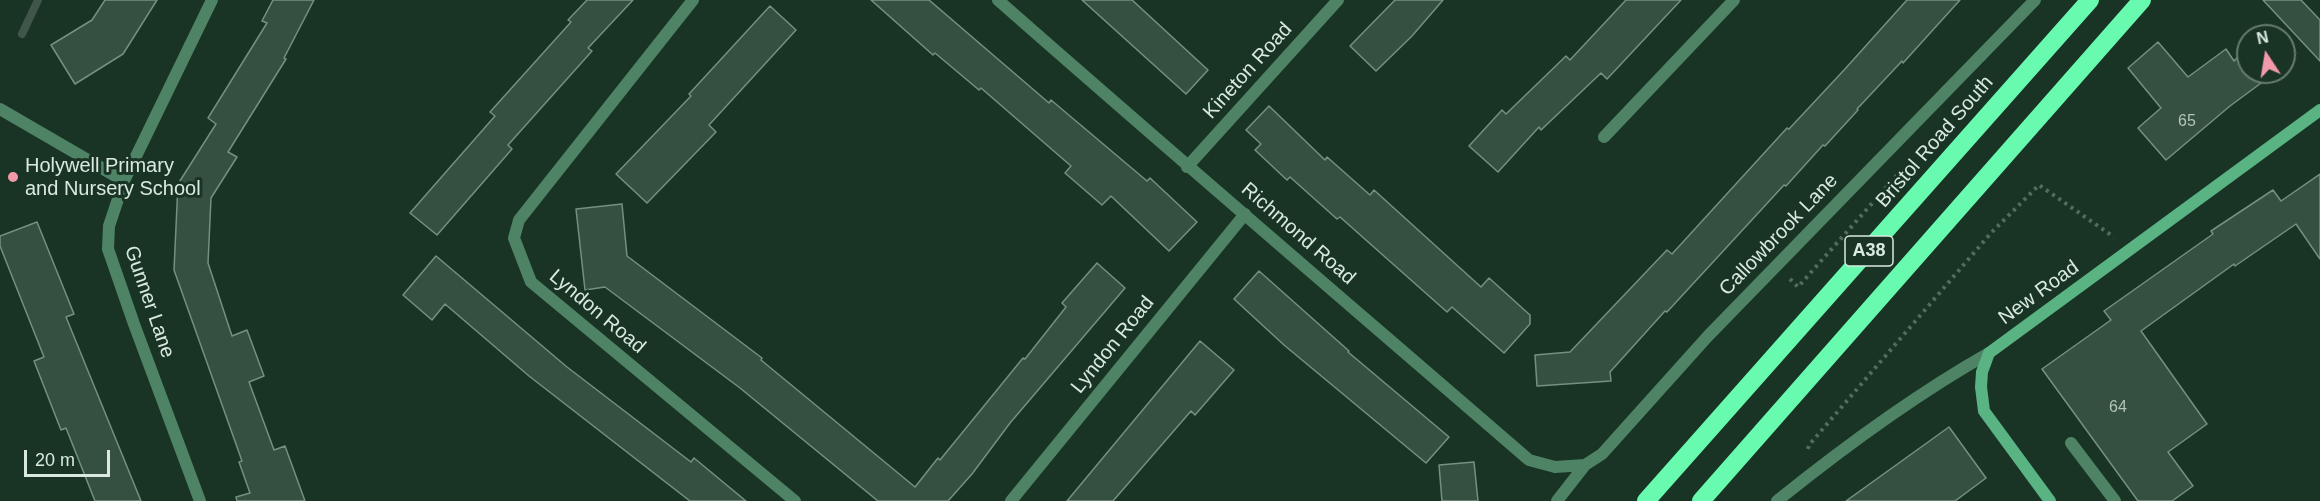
<!DOCTYPE html>
<style>
body{margin:0}
#map{position:relative;width:2320px;height:501px;overflow:hidden;background:#193425;font-family:Helvetica,sans-serif}
canvas{display:block}
.north{position:absolute;left:2236px;top:24px;width:60px;height:60px;box-sizing:border-box;background:#193425;border:2px solid #667c6f;border-radius:50%;rotate:348deg;font-size:16px;font-weight:700;line-height:24px;text-align:center;color:#d9e9df}
.north::after{content:'';display:block;margin:auto;width:21px;height:27px;background:#f39aaa;clip-path:polygon(50% 0,100% 100%,50% 72%,0 100%)}
.scale{position:absolute;left:24px;top:450px;width:86px;height:27px;box-sizing:border-box;border:3px solid #d9e9df;border-top:0;padding-left:8px;font-size:18px;line-height:21px;white-space:nowrap;color:#d9e9df;-webkit-text-stroke:4px #193425;paint-order:stroke}
</style>
<div id="map">
<canvas width="2320" height="501"></canvas>
<div class="north">N</div>
<div class="scale">20 m</div>
</div>
<script>
const ctx = document.querySelector('canvas').getContext('2d');
ctx.lineJoin = 'round';
function strokePath(path, color, width, dash) {
  ctx.strokeStyle = color;
  ctx.lineWidth = width;
  ctx.lineCap = dash ? 'butt' : 'round';
  ctx.setLineDash(dash || []);
  ctx.stroke(path);
}
function paint(path, color) {
  ctx.fillStyle = color;
  ctx.fill(path, 'evenodd');
}
function write(font, color, halo, rows, align = 'center') {
  ctx.font = font + ' Helvetica,sans-serif';
  ctx.lineWidth = 6;
  ctx.setLineDash([]);
  ctx.textBaseline = 'middle';
  ctx.strokeStyle = halo;
  ctx.fillStyle = color;
  for (const [text, x, y, turn = 0] of rows) {
    ctx.save();
    ctx.translate(x, y);
    ctx.rotate((+turn || 0) * Math.PI / 180);
    ctx.textAlign = isNaN(turn) ? turn : align;
    if (halo) ctx.strokeText(text, 0, 0);
    ctx.fillText(text, 0, 0);
    ctx.restore();
  }
}
strokePath(new Path2D(`
 M22 34 38 0`), '#41564a', 8);
const building = new Path2D(`
 M105 0H157L123 54 75 84 51 45 92 20Z
 M273 0H314L284 58 286 59 228 152 237 157 211 198 208 263 232 336 247 330 264 376 249 382 274 450 285 446 305 501H237L236 497 250 493 239 462 242 461 174 270 178 184 216 124 208 118 267 23 262 21Z
 M587 0H633L588 48 592 51 508 145 512 149 437 235 410 213 495 116 490 112 571 22 568 20Z
 M871 0H929L1049 103 1051 100 1147 181 1150 178 1197 222 1169 251 1111 196 1102 205 1065 173 1071 166 981 88 979 90 935 53 933 55Z
 M1082 0H1132L1208 70 1186 94Z
 M1395 0H1443L1412 36 1376 71 1350 46Z
 M1626 0H1681L1607 79 1601 73 1541 130 1539 127 1498 172 1469 146 1502 110 1506 114 1566 56 1570 60Z
 M1907 0H1960L1903 63 1902 61 1857 109 1858 110 1825 146 1823 145 1786 186 1784 185 1667 312 1665 311 1610 372 1611 381 1537 386 1535 355 1570 352 1667 250 1672 254 1787 128 1789 129 1845 69Z
 M2263 0H2301L2320 20V61Z
 M770 6 796 30 709 125 716 132 647 203 616 174 691 96 689 94Z
 M2158 42 2188 77 2226 49 2234 61 2248 46V72H2276L2230 106 2166 160 2138 128 2161 108 2128 68Z
 M1269 106 1325 160 1327 157 1370 195 1374 190 1481 287 1489 278 1530 315V324L1504 353 1452 307 1447 312 1340 217 1337 219 1290 177 1287 180 1255 150 1261 144 1246 130Z
 M2320 174V259L2296 224 2235 266 2234 264 2141 331 2207 424 2168 452 2193 486 2172 501H2138L2042 369 2111 320 2104 311 2213 234 2211 231 2273 190 2281 201Z
 M622 204 627 256 762 358 761 360 915 487 938 458 940 460 1023 358 1025 359 1066 307 1062 303 1097 263 1125 288 1010 423 972 474 948 501H878L740 388 605 287 585 290 576 209Z
 M37 222 74 314 66 317 141 501H95L66 428 61 430 34 361 44 357 0 246V236Z
 M436 256 567 367 691 462 694 458 746 501H690L529 376 445 304 432 320 403 295Z
 M1259 271 1349 351 1348 352 1449 437 1426 463 1284 345 1234 299Z
 M1200 341 1234 370 1195 415 1191 411 1113 501H1067Z
 M1949 427 1986 478 1955 501H1846Z
 M1474 462 1478 501H1442L1439 465Z`);
paint(building, '#355040');
strokePath(building, '#74917f', 1.5);
strokePath(new Path2D(`
 M1790 279 1798 287 1899 173
 M1808 449 1809 445 1991 233 2039 185 2114 237`), '#546c5e', 4, [3, 4.5]);
strokePath(new Path2D(`
 M2071 443 2115 501`), '#4e8365', 12);
strokePath(new Path2D(`
 M693 0 519 220 514 238 531 282 795 501
 M998 0C1174 155 1352 307 1529 460L1555 467 1585 465
 M0 109 124 181
 M1604 137 1734 0
 M1187 167 1338 0
 M200 501 134 324 108 249 109 226 124 181 212 0
 M1011 501 1245 214
 M1557 501 1585 465 1602 454 1708 336 2035 0
 M1777 501C1844 447 1915 395 1989 353`), '#4e8365', 12);
strokePath(new Path2D(`
 M2050 501 1984 411 1981 387 1982 372 1989 353 2320 110`), '#5ab383', 12);
strokePath(new Path2D(`
 M1646 501 2090 0
 M1701 501 2142 0`), '#68fbb0', 18);
for (const [x, y, r, color] of [
 [13,177,6,"#f39aaa"]
]) {
  const dot = new Path2D();
  dot.arc(x, y, r, 0, 2 * Math.PI);
  ctx.fillStyle = color;
  ctx.fill(dot);
  strokePath(dot, '#193425', 2);
}
write('16px', '#b0c3b7', null, [
 ["65",2187,122],
 ["64",2118,408]
]);
for (const [x, y, w] of [
 [1869,251,48]
]) {
  const box = new Path2D();
  box.roundRect(x - w / 2, y - 15, w, 30, 4.5);
  ctx.fillStyle = '#193425';
  ctx.fill(box);
  strokePath(box, '#d9e9df', 1.5);
}
write('bold 18px', '#d9e9df', null, [
 ["A38",1869,251]
]);
write('20px', '#d9e9df', '#193425', [
 ["Kineton Road",1248,71,-48],
 ["Bristol Road South",1935,142,-49],
 ["Richmond Road",1298,234,41],
 ["Callowbrook Lane",1779,235,-46],
 ["New Road",2039,293,-36],
 ["Gunner Lane",149,302,71],
 ["Lyndon Road",597,312,40],
 ["Lyndon Road",1113,345,-51]
]);
write('20px', '#d9e9df', '#193425', [
 ["Holywell Primary",25,166],
 ["and Nursery School",25,189]
], 'left');
</script>
